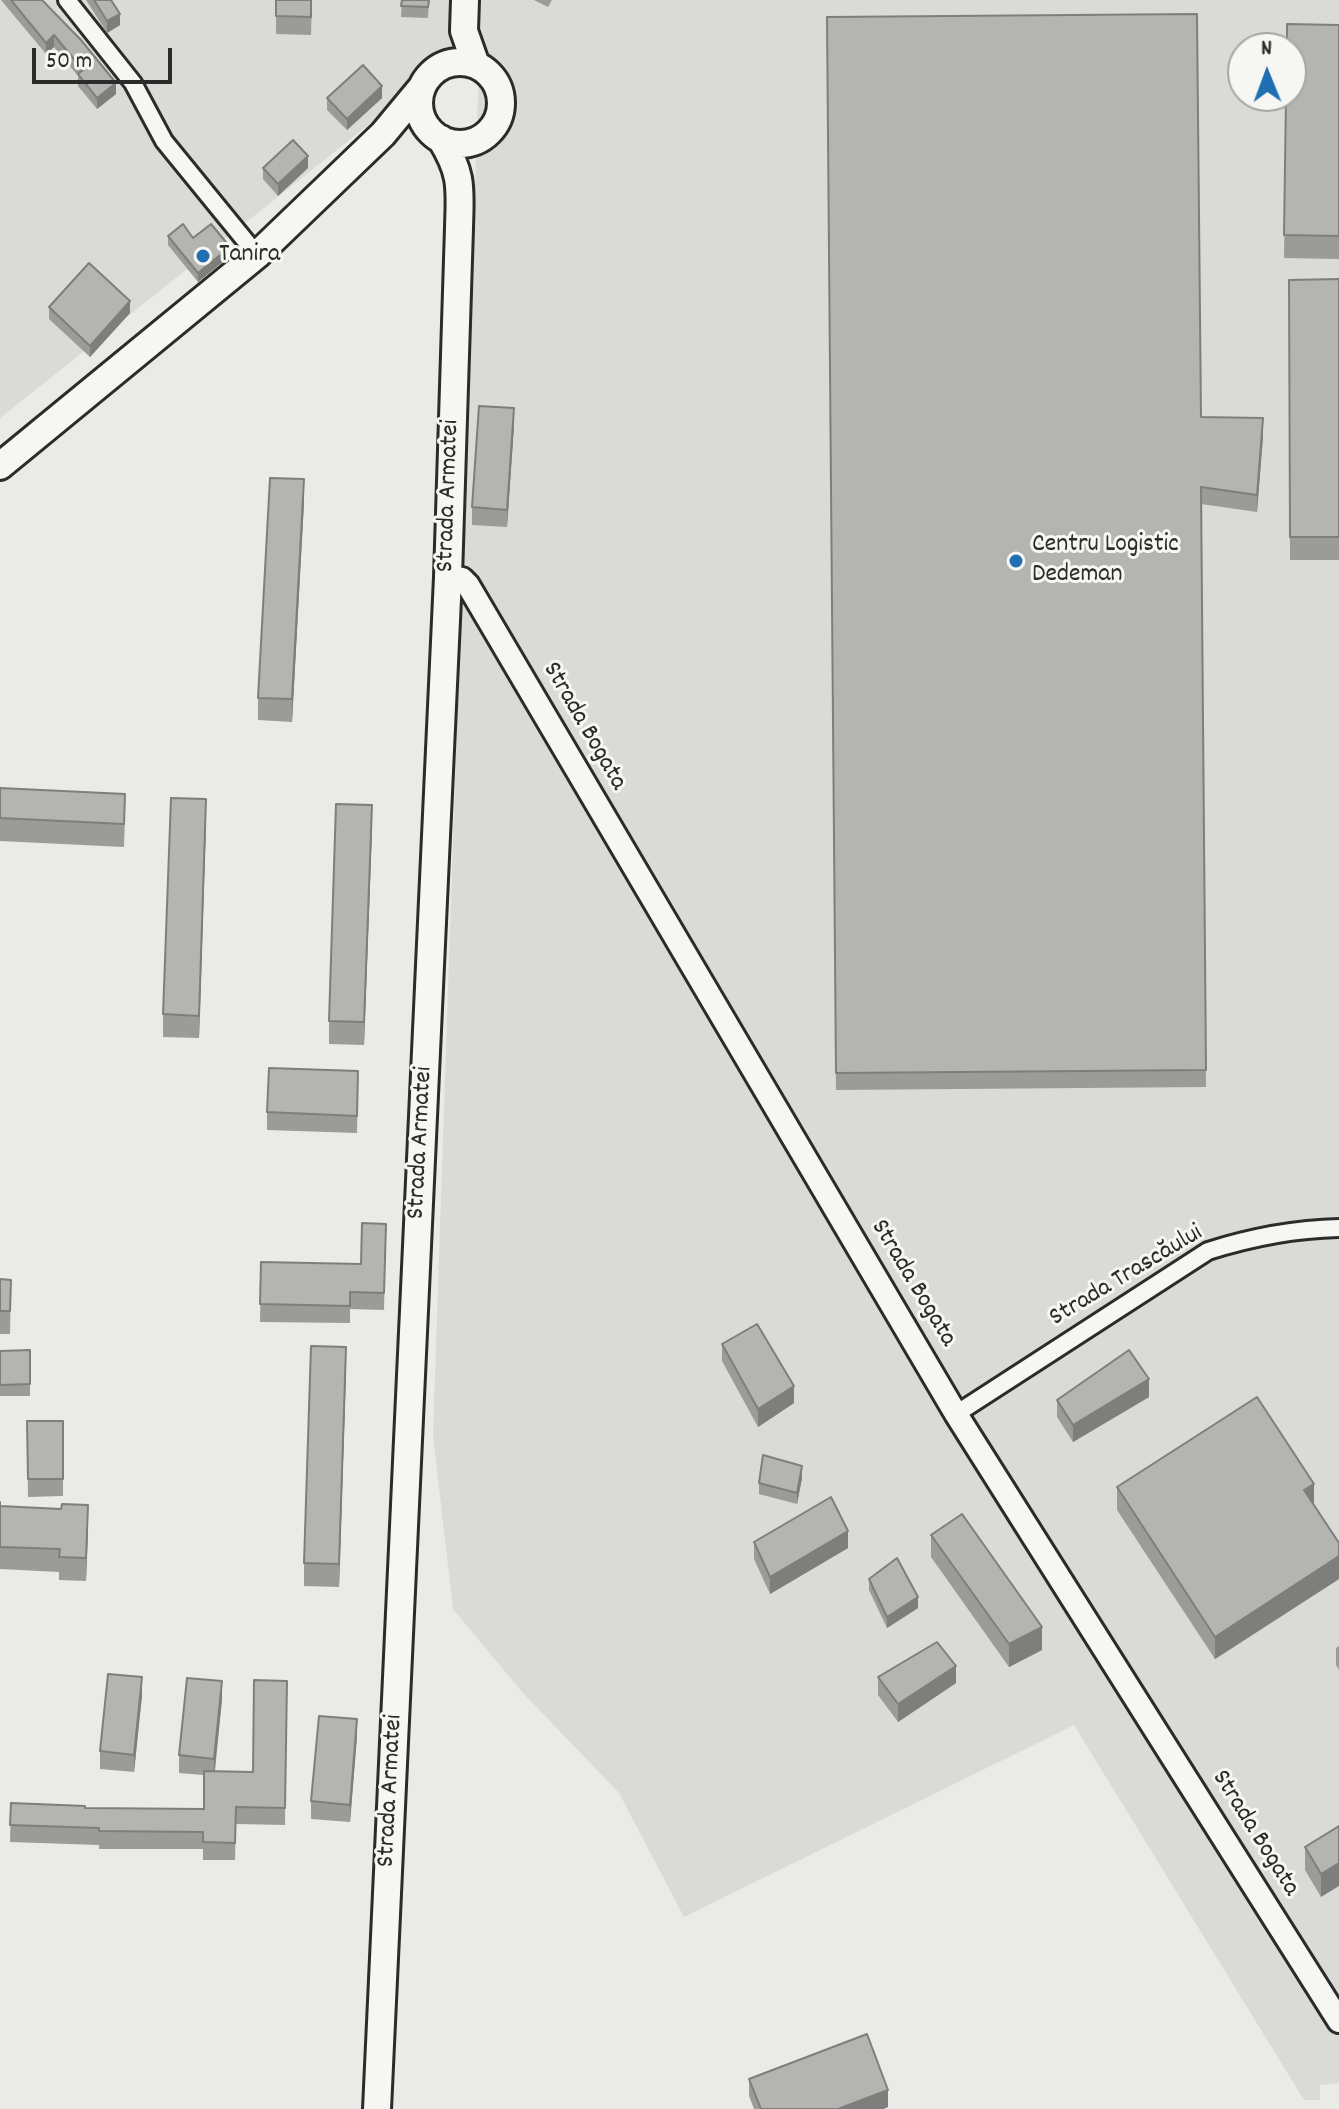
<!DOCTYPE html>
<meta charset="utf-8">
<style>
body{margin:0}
#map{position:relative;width:1339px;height:2109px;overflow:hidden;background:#eaeae6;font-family:Dekko,sans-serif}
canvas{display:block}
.north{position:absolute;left:1227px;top:32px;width:80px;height:80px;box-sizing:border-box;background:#f6f6f2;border:2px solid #a5a5a2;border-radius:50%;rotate:359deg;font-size:22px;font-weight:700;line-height:32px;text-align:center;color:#2b2b2b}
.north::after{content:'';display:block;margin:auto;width:28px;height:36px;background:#1f6fb2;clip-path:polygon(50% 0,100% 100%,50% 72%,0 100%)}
.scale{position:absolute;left:32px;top:48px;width:140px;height:36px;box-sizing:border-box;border:4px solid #2b2b2b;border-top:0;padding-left:10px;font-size:24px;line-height:28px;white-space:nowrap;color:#2b2b2b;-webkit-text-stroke:6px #f6f6f2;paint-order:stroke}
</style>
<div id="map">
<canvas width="1339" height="2109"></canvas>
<div class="north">N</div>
<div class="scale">50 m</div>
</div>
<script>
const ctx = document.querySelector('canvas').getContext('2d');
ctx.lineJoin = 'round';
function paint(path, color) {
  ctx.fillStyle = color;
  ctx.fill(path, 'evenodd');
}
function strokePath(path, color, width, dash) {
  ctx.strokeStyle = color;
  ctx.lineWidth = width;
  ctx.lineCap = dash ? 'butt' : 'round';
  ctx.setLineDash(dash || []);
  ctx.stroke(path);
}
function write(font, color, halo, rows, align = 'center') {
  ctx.font = font + ' Dekko,sans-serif';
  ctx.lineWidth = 6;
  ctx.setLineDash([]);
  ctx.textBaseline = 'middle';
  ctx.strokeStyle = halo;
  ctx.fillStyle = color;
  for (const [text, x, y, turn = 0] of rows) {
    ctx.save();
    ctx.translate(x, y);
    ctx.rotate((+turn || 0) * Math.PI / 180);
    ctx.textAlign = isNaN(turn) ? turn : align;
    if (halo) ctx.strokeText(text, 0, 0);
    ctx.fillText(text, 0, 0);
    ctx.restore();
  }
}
paint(new Path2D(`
 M0 0H1339V2083L1320 2085V2100H1304L1074 1725 684 1917 619 1793 523 1693 453 1609 433 1435 480 36 0 418ZM1243 48H1291V96H1243Z`), '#dadad6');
const minor = new Path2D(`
 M67 0 133 83 164 141 257 255
 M956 1414 1208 1251C1252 1237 1293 1229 1339 1228`);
const secondary = new Path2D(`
 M448 577 462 579 468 585 956 1414 1339 2021`);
const primary = new Path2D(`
 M465 0 464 31 476 65
 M419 103a41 41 0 1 1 82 0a41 41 0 1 1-82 0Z
 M0 466 257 255 383 134 422 87
 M377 2109 448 577 459 228C460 188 463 175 441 139`);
strokePath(minor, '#2b2b2b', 22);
strokePath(secondary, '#2b2b2b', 28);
strokePath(primary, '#2b2b2b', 32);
strokePath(minor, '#f6f6f2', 16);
strokePath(secondary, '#f6f6f2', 22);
strokePath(primary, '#f6f6f2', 26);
paint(new Path2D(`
 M1 0H42L116 94 97 109 78 86V76L54 47 46 54Z
 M86 0H111L120 25 107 33Z
 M276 0H312L311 35 276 34Z
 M402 0H429L428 18 401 17Z
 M534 0H552L548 7Z
 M827 17 1201 417 1263 436 1257 512 1201 504 1206 1087 836 1090Z
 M1339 25V259L1284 258 1286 96Z
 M327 98H382L347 130 327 110Z
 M263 168H308L278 196 263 179Z
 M168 236 193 238 230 256 198 282 168 245Z
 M1339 279V560H1290L1289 280Z
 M49 307 130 313 90 357 49 319Z
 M514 425 507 527 472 525V507Z
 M304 502 292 722 258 720V698Z
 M0 788 125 817 124 847 0 841Z
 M206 822 199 1038 163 1037V1014Z
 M372 828 364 1045 329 1044V1021Z
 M358 1089 357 1133 267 1130V1112Z
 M386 1224 384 1310 350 1309V1323L260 1322 261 1262 361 1264Z
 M0 1279 11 1280 10 1334H0Z
 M722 1344 794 1403 758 1427 722 1361Z
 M30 1350V1396H0V1351Z
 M346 1370 339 1587 304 1586V1563Z
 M1149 1397 1073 1442 1057 1417V1400Z
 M27 1421H63V1496L28 1497Z
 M802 1478 797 1504 759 1494V1483Z
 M1117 1487 1314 1504 1339 1543V1579L1215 1659 1117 1510Z
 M0 1502V1506L88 1528 86 1581 59 1580V1572L0 1569Z
 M931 1535 1042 1650 1009 1667 931 1557Z
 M754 1542 848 1548 770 1594 754 1559Z
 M869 1579 918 1608 887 1628 869 1590Z
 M1339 1646V1670L1336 1665V1648Z
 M878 1677 956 1683 898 1722 878 1695Z
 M287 1681 285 1825 236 1824 235 1860H203V1849H99V1845L10 1842 11 1803 85 1808 204 1809V1775L179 1773V1755L222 1699 215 1771 253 1772Z
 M142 1695 134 1772 100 1769V1751Z
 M357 1736 350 1822 311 1819V1801Z
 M1339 1826 1321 1897 1305 1870V1847Z
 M749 2079 888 2107 883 2109H754L749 2096Z`), '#9b9b98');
paint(new Path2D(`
 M120 14V25L107 33V21Z
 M54 35V47L46 54V43Z
 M116 83V94L97 109V98Z
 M382 86V98L347 130V119Z
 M308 156V168L278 196V184Z
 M230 247V256L198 282V273Z
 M130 301V313L90 357V346Z
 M514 408V425L507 527V510Z
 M1263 418V436L1257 512V495Z
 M304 479V502L292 722V699Z
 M206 799V822L199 1038V1016Z
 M372 805V828L364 1045V1022Z
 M346 1347V1370L339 1587V1564Z
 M1149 1379V1397L1073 1442V1425Z
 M794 1386V1403L758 1427V1409Z
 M802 1466V1478L797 1504V1493Z
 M1314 1484V1507L1304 1490Z
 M88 1505V1528L86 1581V1558Z
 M848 1531V1548L770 1594V1577Z
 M1339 1556V1579L1215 1659V1637Z
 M918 1597V1608L887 1628V1617Z
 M1042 1627V1650L1009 1667V1644Z
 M956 1666V1683L898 1722V1704Z
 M142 1677V1695L134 1772V1755Z
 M222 1681V1699L214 1776V1759Z
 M357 1719V1736L350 1822V1805Z
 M1339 1863V1886L1321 1897V1874Z
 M888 2090V2107L883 2109H838Z`), '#7e7e7c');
const building = new Path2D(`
 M11 0H42L81 40 116 83 97 98 78 74 83 70 54 35 46 43Z
 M94 0H111L120 14 107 21Z
 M276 0H311V17L276 16Z
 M402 0H429L428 7 401 6Z
 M1197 14 1201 417 1263 418 1257 495 1201 487 1206 1070 836 1073 827 17Z
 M1287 24 1339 25V236L1284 235 1286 96H1291V48H1287Z
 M363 65 382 86 347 119 327 98Z
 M293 140 308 156 278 184 263 168Z
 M183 224 193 238 211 224 230 247 198 273 168 236Z
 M89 263 130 301 90 346 49 307Z
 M1339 279V537H1290L1289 280Z
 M479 406 514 408 507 510 472 507Z
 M270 478 304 479 292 699 258 698Z
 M0 788 125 794 124 824 0 818Z
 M171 798 206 799 199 1016 163 1014Z
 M336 804 372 805 364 1022 329 1021Z
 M269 1068 358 1071 357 1116 267 1112Z
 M362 1223 386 1224 384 1293 350 1292V1306L260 1304 261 1262 361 1264Z
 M0 1279 11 1280 10 1311H0Z
 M757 1324 794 1386 758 1409 722 1344Z
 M311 1346 346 1347 339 1564 304 1563Z
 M30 1350V1384L0 1385V1351Z
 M1129 1350 1149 1379 1073 1425 1057 1400Z
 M1257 1397 1314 1484 1304 1490 1339 1543V1556L1215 1637 1117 1487Z
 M27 1421H63V1479H28Z
 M763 1455 802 1466 797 1493 759 1483Z
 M831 1497 848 1531 770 1577 754 1542Z
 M0 1502V1506L61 1509 62 1504 88 1505 86 1558 59 1557 60 1549 0 1547Z
 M962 1514 1042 1627 1009 1644 931 1535Z
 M897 1558 918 1597 887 1617 869 1579Z
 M937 1642 956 1666 898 1704 878 1677Z
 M108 1674 142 1677 134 1755 100 1751Z
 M187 1678 222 1681 214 1759 179 1755Z
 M254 1680 287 1681 285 1808 236 1807 235 1843 203 1842V1832L99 1831V1828L10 1825 11 1803 85 1806V1808L204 1809V1771L253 1772Z
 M319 1716 357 1719 350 1805 311 1801Z
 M1339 1826V1863L1321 1874 1305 1847Z
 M867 2034 888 2090 838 2109H761L749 2079Z`);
paint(building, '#b4b4b1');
strokePath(building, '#7e7e7c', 2);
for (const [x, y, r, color] of [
 [203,256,8,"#1f6fb2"],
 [1016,561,8,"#1f6fb2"]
]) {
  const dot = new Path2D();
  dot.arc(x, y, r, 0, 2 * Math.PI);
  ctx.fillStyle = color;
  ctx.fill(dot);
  strokePath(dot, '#f6f6f2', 3);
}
write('26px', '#2b2b2b', '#f6f6f2', [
 ["Tanira",219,256],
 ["Centru Logistic",1032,546],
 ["Dedeman",1032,576]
], 'left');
write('26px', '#2b2b2b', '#f6f6f2', [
 ["Strada Armatei",450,496,-88],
 ["Strada Bogata",583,727,60],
 ["Strada Armatei",422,1143,-87],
 ["Strada Trascăului",1127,1277,-31],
 ["Strada Bogata",912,1284,59],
 ["Strada Armatei",392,1791,-87],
 ["Strada Bogata",1254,1834,58]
]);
</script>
